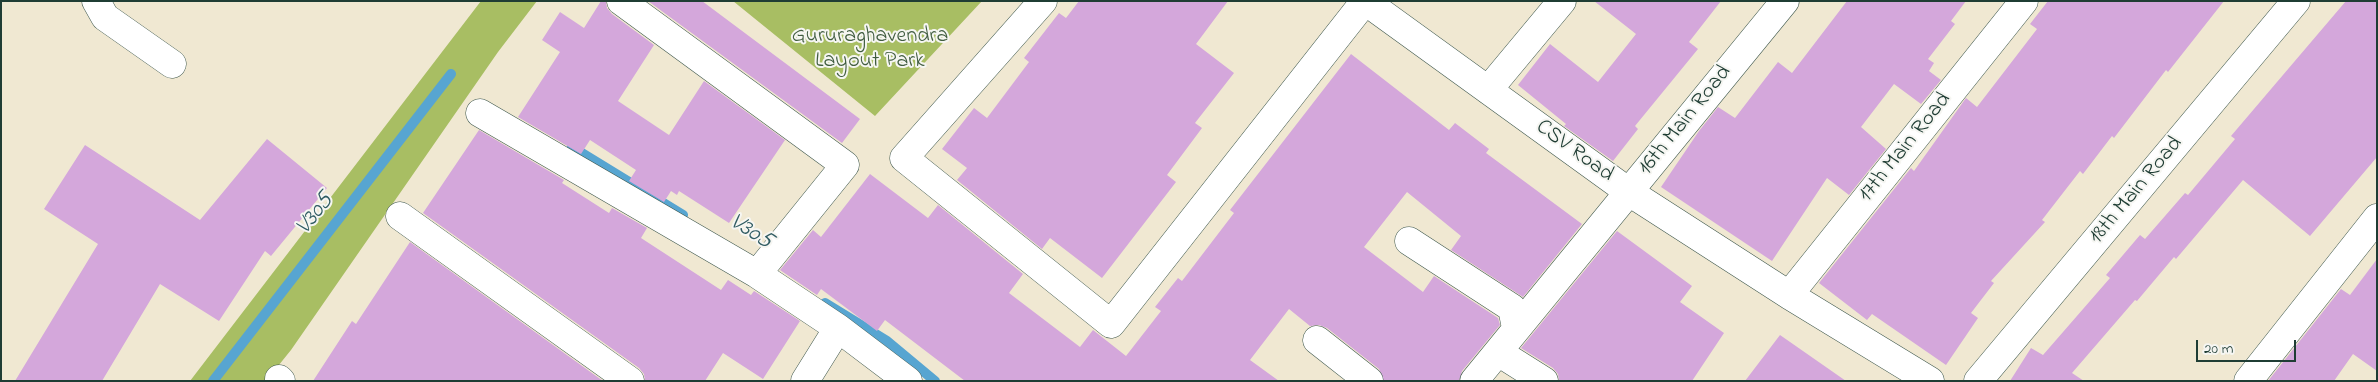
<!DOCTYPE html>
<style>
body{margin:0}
#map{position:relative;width:2378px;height:382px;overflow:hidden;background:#f0e8d2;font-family:"Indie Flower",sans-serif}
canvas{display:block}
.frame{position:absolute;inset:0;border:2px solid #1f3d34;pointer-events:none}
.scale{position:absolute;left:2196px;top:340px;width:100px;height:22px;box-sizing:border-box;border:2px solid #1f3d34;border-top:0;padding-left:6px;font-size:15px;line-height:18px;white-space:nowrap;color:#1f3d34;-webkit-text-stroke:4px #f6f6f2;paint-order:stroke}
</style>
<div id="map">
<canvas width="2378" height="382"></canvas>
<div class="frame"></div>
<div class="scale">20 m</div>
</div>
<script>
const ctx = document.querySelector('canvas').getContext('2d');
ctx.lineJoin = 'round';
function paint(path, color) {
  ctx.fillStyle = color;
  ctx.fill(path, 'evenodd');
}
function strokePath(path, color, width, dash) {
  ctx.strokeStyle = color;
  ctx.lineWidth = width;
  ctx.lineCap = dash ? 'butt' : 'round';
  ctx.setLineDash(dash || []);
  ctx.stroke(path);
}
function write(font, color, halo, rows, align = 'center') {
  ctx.font = font + ' "Indie Flower",sans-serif';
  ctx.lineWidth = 4;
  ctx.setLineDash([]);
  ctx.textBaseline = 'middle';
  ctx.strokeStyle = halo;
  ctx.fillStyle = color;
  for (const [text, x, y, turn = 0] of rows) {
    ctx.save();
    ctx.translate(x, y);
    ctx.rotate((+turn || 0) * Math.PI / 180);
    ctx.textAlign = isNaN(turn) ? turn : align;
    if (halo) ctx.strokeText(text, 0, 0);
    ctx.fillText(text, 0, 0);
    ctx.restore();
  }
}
paint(new Path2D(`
 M481 1H537L498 52 291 350 266 381H190Z
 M733 1H982L875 116Z`), '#a8be63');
strokePath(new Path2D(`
 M572 147 683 215
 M825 303 887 341 935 381
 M213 381 451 74`), '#57a5d1', 10);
paint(new Path2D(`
 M601 1H606L607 8 612 14 654 45 618 101 669 135 704 81 785 140 729 223 679 191 677 195 671 191 664 202 629 181 636 170 590 140 581 154 518 117 560 52 542 40 560 12 584 28Z
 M648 1H702L860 119 842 143Z
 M1079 1H1228L1196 44 1234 73 1195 123 1202 128 1167 175 1176 182 1102 278 1050 238 1042 249 957 180 967 168 942 149 974 108 987 118 1029 62 1024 58 1059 13 1066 18Z
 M1594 1H1721L1689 42 1698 49 1635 126 1638 129 1613 161 1564 126 1566 124 1518 85 1550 44 1598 82 1636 34Z
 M1847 1H1966L1951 21 1955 24 1928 59 1934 63 1929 71 1941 80 1921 104 1894 84 1861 127 1886 149 1849 195 1827 178 1772 261 1661 187 1699 131 1718 107 1735 118 1778 62 1792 73Z
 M2048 1H2224L2168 72 2166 70 2114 138 2112 136 2083 174 2080 171 2042 220 2045 222 1991 281 1994 283 1971 313 1978 318 1946 365 1872 314 1867 320 1819 283 1911 168 1914 171 1966 98 1977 107 2037 29 2030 24Z
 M2346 1H2377V157L2310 236 2243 180 2176 259 2174 257 2137 301 2135 300 2072 373 2084 381H2010L2031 348 2043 355 2110 278 2106 275 2140 235 2145 239 2185 193 2188 195 2235 139 2231 136Z
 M1351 54 1449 130 1455 123 1489 149 1486 153 1582 224 1523 297 1451 250 1461 236 1407 192 1364 247 1423 292 1434 276 1498 318 1500 325 1462 371 1459 381H1384L1379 369 1327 328 1319 325 1310 326 1289 309 1250 360 1279 381H965L885 320 877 331 821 289 817 295 780 270 813 230 821 237 870 174 928 218 938 205 1023 274 1009 293 1080 347 1093 330 1126 356 1161 311 1155 307 1178 278 1182 281 1234 213 1230 210Z
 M479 130 564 180 562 183 609 213 612 208 647 228 641 238 721 290 728 280 751 295 754 291 800 321 763 379 723 353 705 381H645L644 374 639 368 423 213Z
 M267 139 327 188 271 256 265 251 219 321 160 284 102 381H15L98 244 44 209 85 145 200 220Z
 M1617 231 1692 286 1680 302 1724 333 1692 381H1559L1558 374 1553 368 1521 348Z
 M410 242 603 381H313L352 321 356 324Z
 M2377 259V371L2353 354 2334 381H2268L2341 289 2350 295Z
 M1780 335 1846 381H1745Z`), '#d4a7db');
const minor = new Path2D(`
 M96 1 105 17 172 64
 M621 1 845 165 757 274
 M1043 1 904 158 1111 324 1365 1
 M1365 1 1629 192 1789 295 1930 381
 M1488 90 1562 1
 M480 113 757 274 838 328 908 381
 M400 216 630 381
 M1409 241 1512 308 1516 328
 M1789 295 2024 1
 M1317 340 1369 381
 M1498 352 1544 381
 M279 379 281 381
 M805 381 838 328
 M1474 381 1785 1
 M1978 381 2296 1
 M2248 381 2377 218`);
strokePath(minor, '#3e574c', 29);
strokePath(minor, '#fff', 28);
write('22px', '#415d40', '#f6f6f2', [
 ["Gururaghavendra",870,37],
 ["Layout Park",870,62]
]);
write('22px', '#1f3d34', '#f6f6f2', [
 ["16th Main Road",1686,121,-51],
 ["17th Main Road",1906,148,-51],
 ["CSV Road",1574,152,36],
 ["18th Main Road",2137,191,-50]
]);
write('italic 24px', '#305c63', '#f6f6f2', [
 ["V305",316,215,-52],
 ["V305",750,233,32]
]);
</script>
